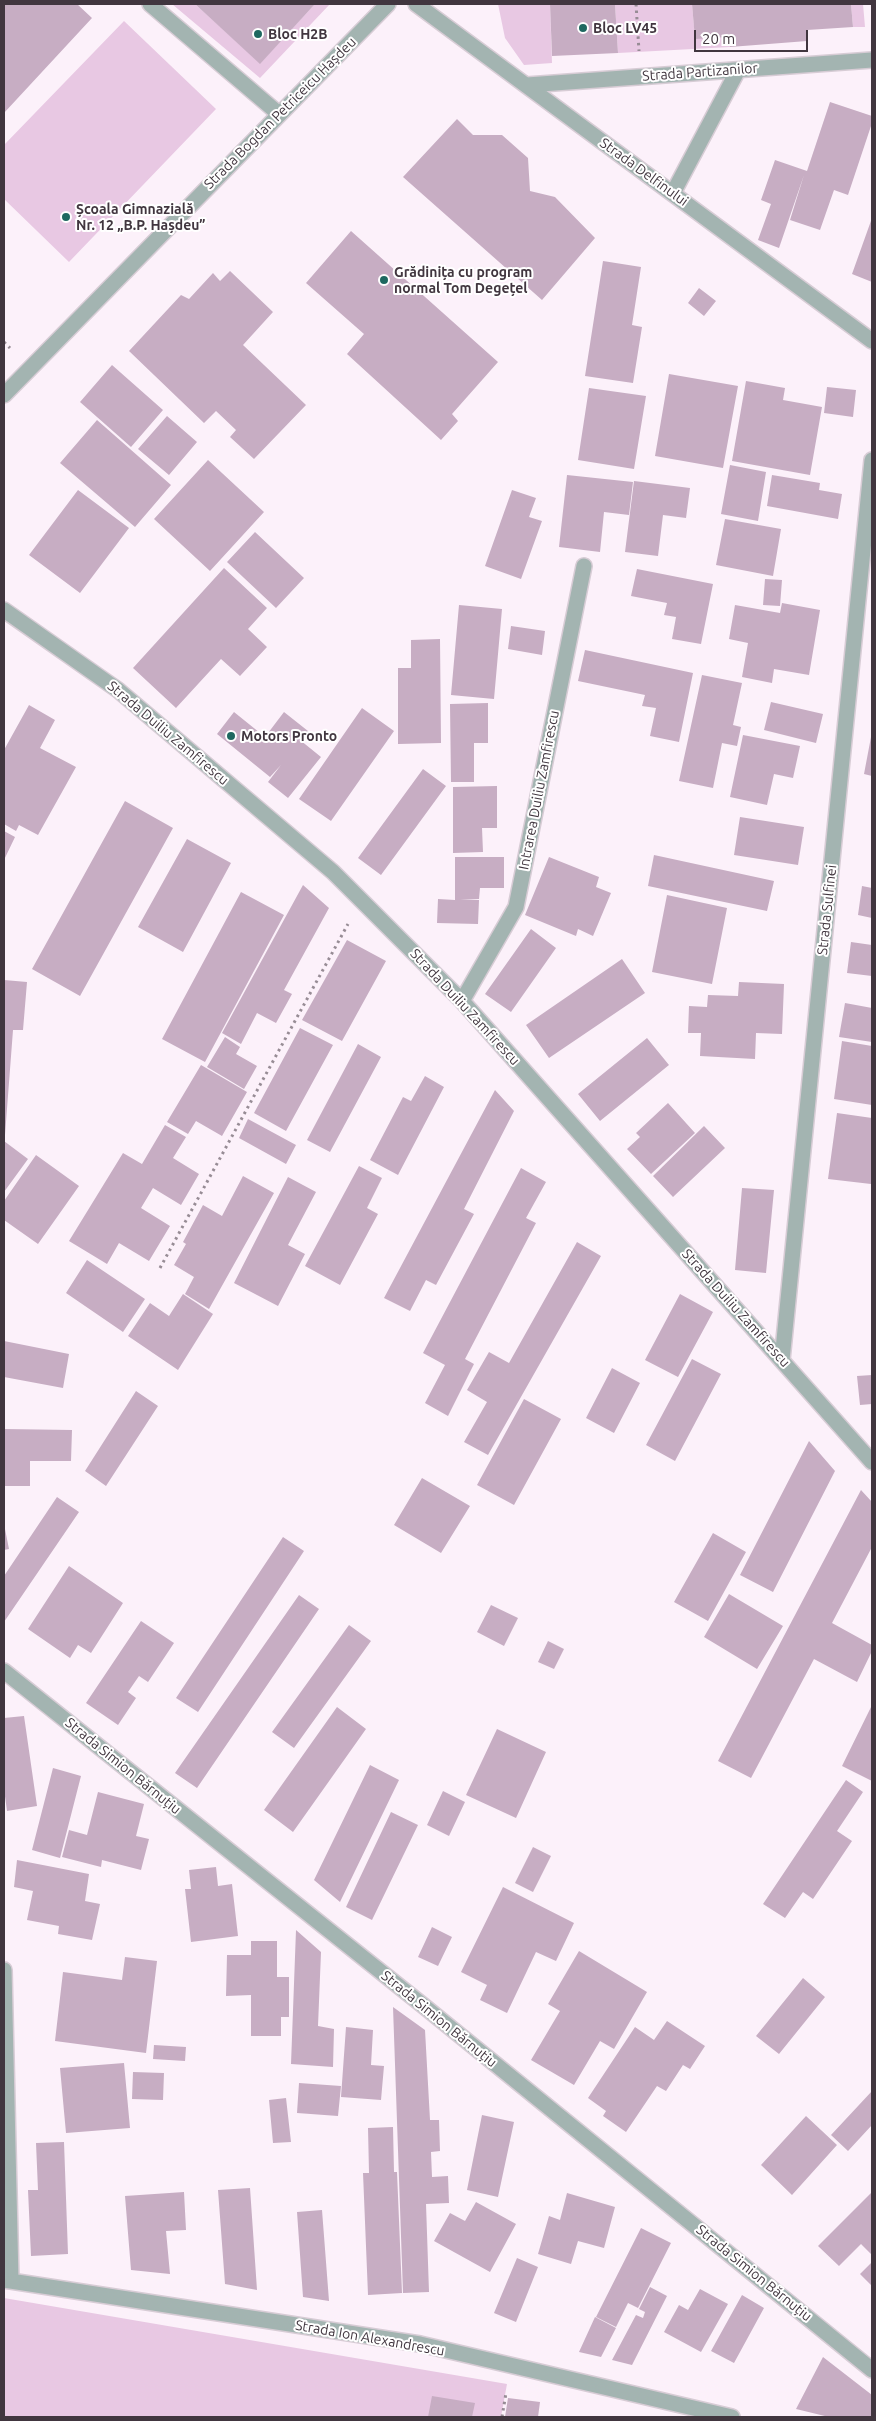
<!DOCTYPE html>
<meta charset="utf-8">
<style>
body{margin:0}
#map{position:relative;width:876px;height:2421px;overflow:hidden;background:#fcf1fa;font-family:Ubuntu,sans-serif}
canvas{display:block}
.frame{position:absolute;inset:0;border:5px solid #41363f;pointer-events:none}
.scale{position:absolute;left:694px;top:30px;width:114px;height:22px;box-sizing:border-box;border:2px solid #41363f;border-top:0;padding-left:6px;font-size:15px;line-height:18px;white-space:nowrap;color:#41363f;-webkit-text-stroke:4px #fff;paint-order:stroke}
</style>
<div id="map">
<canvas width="876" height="2421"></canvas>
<div class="frame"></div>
<div class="scale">20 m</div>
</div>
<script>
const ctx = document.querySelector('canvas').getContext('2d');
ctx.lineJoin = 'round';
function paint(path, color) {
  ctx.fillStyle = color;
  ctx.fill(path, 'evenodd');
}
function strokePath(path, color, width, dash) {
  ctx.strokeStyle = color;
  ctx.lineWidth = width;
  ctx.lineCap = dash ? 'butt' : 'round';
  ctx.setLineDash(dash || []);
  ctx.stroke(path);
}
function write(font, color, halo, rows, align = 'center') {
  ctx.font = font + ' Ubuntu,sans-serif';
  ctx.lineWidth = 4;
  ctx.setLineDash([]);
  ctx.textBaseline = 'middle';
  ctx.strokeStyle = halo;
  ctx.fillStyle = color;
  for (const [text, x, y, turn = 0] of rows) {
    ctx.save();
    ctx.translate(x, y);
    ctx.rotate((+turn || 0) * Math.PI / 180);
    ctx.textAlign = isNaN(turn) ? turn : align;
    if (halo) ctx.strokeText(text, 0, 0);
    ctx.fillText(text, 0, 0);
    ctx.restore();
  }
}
paint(new Path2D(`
 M172 4H195L260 63 315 4H330L260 78Z
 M498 4H550L552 63 524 65 505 38Z
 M615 4H692L695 38 730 37V47L618 53Z
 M851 4H863L865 27H853Z
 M124 21 216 109 69 262 4 199V145Z
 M4 2298 507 2384 501 2417H4Z`), '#e8c8e3');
paint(new Path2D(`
 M4 4H77L92 18 4 113Z
 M195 4H315L260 64Z
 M550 4H615L618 53 552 56Z
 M692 4H851L853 27 807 30V41L730 47V37L695 39Z
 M830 102 872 116V123L848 195 834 190 820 230 790 220 804 175 779 248 758 240 771 204 761 200 775 160 807 171Z
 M457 119 473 135H502L528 158 530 191 555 197 595 238 542 300 403 177Z
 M872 218V282L852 274Z
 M351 231 498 362 452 414 458 421 441 440 347 354 364 334 306 283Z
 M603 261 641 267 632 325 642 327 633 383 585 376Z
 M230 271 273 312 243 345 306 405 254 459 230 437 236 430 216 411 204 423 129 351 181 295 189 299 213 273 220 281Z
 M699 288 716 301 704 316 688 303Z
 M112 365 163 410 131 447 80 402Z
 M669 374 738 386 723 468 655 456Z
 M746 381 785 388 783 400 822 407 810 475 732 461Z
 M827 387 856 390 853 417 824 413Z
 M589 388 646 396 634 469 578 460Z
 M167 416 197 442 169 475 138 449Z
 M97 420 171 485 135 527 60 463Z
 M208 460 264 512 210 571 154 519Z
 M730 465 766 472 758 521 721 514Z
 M567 475 633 482 629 515 604 512 600 552 559 547Z
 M772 475 820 483 819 490 842 494 838 519 767 506Z
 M634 481 690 488 686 518 663 515 658 556 625 552Z
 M78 490 129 528 80 593 29 555Z
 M512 490 536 498 529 517 542 521 521 579 485 566Z
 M725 519 781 529 773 576 716 565Z
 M255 532 304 578 276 608 227 562Z
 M224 568 267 608 248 629 267 647 240 676 221 659 176 708 133 668Z
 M637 569 713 584 701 644 672 639 676 617 664 615 667 603 631 596Z
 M765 579 782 580 780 606 763 605Z
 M782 603 820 610 809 675 774 669 772 683 742 677 748 643 729 639 735 605 780 613Z
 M459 605 502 609 494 699 451 695Z
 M511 626 545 631 542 655 508 649Z
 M440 639 441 743 398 744V668H411V640Z
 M585 650 693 673 679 742 650 736 656 708 642 706 645 695 578 681Z
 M702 675 742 683 733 725 741 727 737 746 722 743 713 788 679 781Z
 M771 702 823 714 816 743 764 730Z
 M488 703V743H474V782H451L450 704Z
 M29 705 55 720 40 748 76 767 38 835 19 825 16 831 4 824V750Z
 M362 708 394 731 331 821 299 799Z
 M234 712 265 737 284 712 308 731 300 740 321 757 288 798 268 782 281 765 270 777 217 734Z
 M743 735 800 746 793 778 774 774 767 805 730 797Z
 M871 737H872V776L864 774Z
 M423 769 446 786 381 875 358 858Z
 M497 786V828H482L483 852 453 853V787Z
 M125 801 173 828 80 996 32 969Z
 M740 817 804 827 798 865 734 855Z
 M4 831 15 837 4 860Z
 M187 839 231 863 183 952 138 927Z
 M654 855 774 881 767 911 648 886Z
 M455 857H504V888H480L479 899H460L479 900 478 924 437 923 438 899 455 900Z
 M549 857 599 877 596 887 611 893 593 936 578 929 576 936 525 915Z
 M303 885 329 908 284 990 292 994 276 1023 257 1013 241 1044 222 1033Z
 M862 886 872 888V918L858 915Z
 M241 892 284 915 205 1062 162 1039Z
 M667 895 727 908 712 984 652 972Z
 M531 929 556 948 511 1012 485 994Z
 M347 940 386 961 342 1041 302 1020Z
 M851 942 872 945V976L847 973Z
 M622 959 645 993 549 1058 526 1025Z
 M4 980 27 982 23 1030H13L5 1135Z
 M739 982 784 984 782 1034 756 1033 755 1059 700 1056 701 1033H688L689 1006 707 1007 708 995 738 996Z
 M845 1003 872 1008V1042L839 1037Z
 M300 1028 333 1045 286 1131 254 1113Z
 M225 1037 240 1047 236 1054 257 1066 244 1089 207 1067Z
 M647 1038 669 1065 600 1121 578 1094Z
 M842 1041 872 1046V1105L834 1099Z
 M358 1044 381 1057 330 1152 307 1140Z
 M201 1065 247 1092 222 1136 196 1121 188 1134 167 1122Z
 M425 1076 444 1087 398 1175 370 1160 403 1097 411 1101Z
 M495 1090 514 1111 464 1209 474 1214 436 1285 426 1280 410 1311 384 1298Z
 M668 1103 695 1133 651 1174 627 1149 640 1137 636 1133Z
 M837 1113 872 1118 871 1184 828 1179Z
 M248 1119 296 1145 286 1164 239 1138Z
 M165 1125 186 1137 173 1158 199 1174 181 1205 153 1188 141 1208 170 1226 149 1261 119 1243 107 1264 69 1241 123 1153 142 1164Z
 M704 1126 725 1148 673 1197 653 1176Z
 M4 1141 28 1159 4 1192Z
 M36 1155 79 1186 38 1244 4 1220V1201Z
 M359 1166 382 1178 367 1208 378 1214 340 1285 305 1266Z
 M521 1168 546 1182 526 1218 536 1223 465 1359 474 1364 448 1416 425 1403 445 1365 423 1353Z
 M243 1176 274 1193 209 1309 185 1294 194 1277 174 1265 186 1244 183 1242 203 1205 222 1216Z
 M288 1177 316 1192 288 1245 305 1254 278 1306 234 1283Z
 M742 1188 774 1190 766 1273 735 1270Z
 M577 1242 601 1256 488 1455 464 1442 487 1402 467 1390 489 1352 509 1363Z
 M87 1260 145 1299 123 1332 66 1293Z
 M183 1294 213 1314 178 1370 128 1336 150 1303 169 1316Z
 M680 1294 713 1312 678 1377 645 1360Z
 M4 1341 69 1354 63 1388 4 1377Z
 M692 1359 721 1374 675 1461 646 1445Z
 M612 1368 640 1383 614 1433 586 1418Z
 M872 1375V1404L860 1405 857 1376Z
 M136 1391 158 1406 106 1486 85 1471Z
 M524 1399 561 1419 514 1505 477 1485Z
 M4 1429 72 1430 71 1461H30V1486H4Z
 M809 1441 835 1471 773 1592 740 1575Z
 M422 1478 470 1506 441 1553 394 1525Z
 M861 1490 872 1502V1547L832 1623 872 1645V1651L857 1682 814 1659 751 1778 718 1761Z
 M57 1497 79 1512 4 1622V1576Z
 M4 1524 9 1549 4 1550Z
 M713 1533 746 1552 708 1621 674 1602Z
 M283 1537 304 1551 198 1712 176 1698Z
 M69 1566 123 1603 91 1653 78 1645 70 1658 28 1629Z
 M729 1594 783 1626 757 1669 704 1637Z
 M299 1595 319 1609 197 1788 175 1773Z
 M491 1605 518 1618 504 1646 477 1632Z
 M141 1621 174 1643 148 1682 139 1676 128 1692 136 1698 118 1725 86 1703Z
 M349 1625 371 1641 294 1748 272 1732Z
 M548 1641 564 1649 554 1669 538 1662Z
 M872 1705V1781L842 1766Z
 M337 1707 366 1729 293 1832 264 1810Z
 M24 1716 37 1806 7 1811 4 1789V1718Z
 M497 1729 546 1752 516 1818 466 1795Z
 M370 1765 399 1780 340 1902 314 1880Z
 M53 1768 81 1776 60 1858 32 1850Z
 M846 1780 863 1792 837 1831 852 1841 813 1899 803 1892 785 1918 763 1904Z
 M443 1791 465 1802 449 1836 427 1825Z
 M98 1792 144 1804 136 1836 149 1839 141 1870 102 1860 101 1867 62 1857 69 1830 87 1835Z
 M391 1812 418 1825 372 1920 346 1907Z
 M533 1847 551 1856 533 1892 515 1883Z
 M17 1860 89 1874 85 1901 100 1904 92 1940 58 1934 59 1926 27 1920 33 1891 14 1887Z
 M216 1867 218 1886 232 1884 238 1936 191 1942 185 1889H191L189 1870Z
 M503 1887 574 1923 556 1961 536 1952 507 2013 480 2000 487 1985 461 1972Z
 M432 1927 452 1937 438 1966 418 1957Z
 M296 1930 321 1952 318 2026 334 2029 333 2067 291 2064Z
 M251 1941H277V1977H289V2017H281V2036H251V1995L226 1996 227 1955H251Z
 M579 1951 647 1992 614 2049 600 2041 574 2085 531 2060 560 2011 548 2004Z
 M125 1957 157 1961 146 2053 55 2041 63 1972 122 1980Z
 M803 1978 825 1997 779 2054 756 2036Z
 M393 2007 425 2030 430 2120H439L440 2151 431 2152 432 2177 448 2176 449 2203 426 2204 429 2292 403 2293Z
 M667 2021 705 2046 690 2069 683 2065 666 2091 657 2086 626 2132 603 2116 606 2111 588 2098 635 2027 654 2040Z
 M346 2027 373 2030 371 2065 384 2066 381 2100 341 2097Z
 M154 2045 186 2047 185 2061 153 2059Z
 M124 2063 130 2128 66 2133 60 2068Z
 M133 2072 164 2073 163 2100 132 2099Z
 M299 2083 341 2086 338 2116 297 2113Z
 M872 2091V2125L848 2151 831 2135Z
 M286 2098 291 2142 273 2143 269 2100Z
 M482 2115 514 2122 498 2197 467 2190Z
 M806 2116 837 2145 792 2195 761 2165Z
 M393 2127 394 2172H397L402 2293 368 2295 363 2173H369L368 2128Z
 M64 2142 68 2254 31 2256 28 2190H38L36 2143Z
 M250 2188 257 2290 225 2284 218 2190Z
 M184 2192 186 2230 166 2231 170 2274 131 2270 125 2196Z
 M872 2192V2252L871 2254 861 2244 839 2266 818 2246Z
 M567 2193 615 2207 604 2248 578 2241 571 2264 538 2254 549 2216 560 2220Z
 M476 2202 516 2224 490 2272 434 2241 450 2213 465 2221Z
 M322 2210 329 2301 303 2297 297 2212Z
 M641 2228 671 2243 638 2308 628 2303 616 2327 596 2317Z
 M517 2258 538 2267 516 2322 494 2313Z
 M872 2262V2286L860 2274Z
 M650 2287 667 2296 632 2365 612 2360 636 2315 643 2318 645 2312 639 2309Z
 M700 2289 728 2304 701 2352 664 2332 679 2305 688 2310Z
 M742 2295 764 2308 734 2363 711 2351Z
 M595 2317 616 2328 601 2357 579 2352Z
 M823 2357 872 2395V2417H829L796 2409Z
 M432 2396 475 2403 472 2417H428Z
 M508 2398 540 2402 538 2417H505Z`), '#c7adc3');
const minor = new Path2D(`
 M150 4 279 114
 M416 4 872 341
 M527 85 872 60
 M673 193 738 70
 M4 395 388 4
 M4 610 118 690 333 872 462 1001 872 1462
 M462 1001 516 907 584 566
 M782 1360 872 460
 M4 1671 425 2007 872 2370
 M4 1970 11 2281
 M4 2280 420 2344 732 2417`);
strokePath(minor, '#d7ccd5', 18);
strokePath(new Path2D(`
 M636 4 639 51
 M4 342 10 348
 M160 1268 348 924
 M502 2417 506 2393`), '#978c95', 3, [2.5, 4]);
strokePath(minor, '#a3b4b1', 15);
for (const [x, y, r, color] of [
 [583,28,5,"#1e6860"],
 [258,34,5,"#1e6860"],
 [66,217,5,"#1e6860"],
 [384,280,5,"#1e6860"],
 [231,736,5,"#1e6860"]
]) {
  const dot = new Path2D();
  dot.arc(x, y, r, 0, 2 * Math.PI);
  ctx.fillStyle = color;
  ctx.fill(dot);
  strokePath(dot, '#fff', 2);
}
write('bold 14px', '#41363f', '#fff', [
 ["Bloc LV45",593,28],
 ["Bloc H2B",268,34],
 ["Școala Gimnazială",76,209],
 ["Nr. 12 „B.P. Hașdeu”",76,225],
 ["Grădinița cu program",394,272],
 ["normal Tom Degețel",394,288],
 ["Motors Pronto",241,736]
], 'left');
write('14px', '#41363f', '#fff', [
 ["Strada Partizanilor",700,72,-4],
 ["Strada Bogdan Petriceicu Hașdeu",280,113,-45],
 ["Strada Delfinului",644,172,36],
 ["Strada Duiliu Zamfirescu",168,733,40],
 ["Intrarea Duiliu Zamfirescu",539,790,-79],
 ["Strada Sulfinei",827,910,-84],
 ["Strada Duiliu Zamfirescu",465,1007,47],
 ["Strada Duiliu Zamfirescu",736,1308,48],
 ["Strada Simion Bărnuțiu",123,1766,39],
 ["Strada Simion Bărnuțiu",439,2019,39],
 ["Strada Simion Bărnuțiu",754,2273,39],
 ["Strada Ion Alexandrescu",370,2338,10]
]);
</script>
